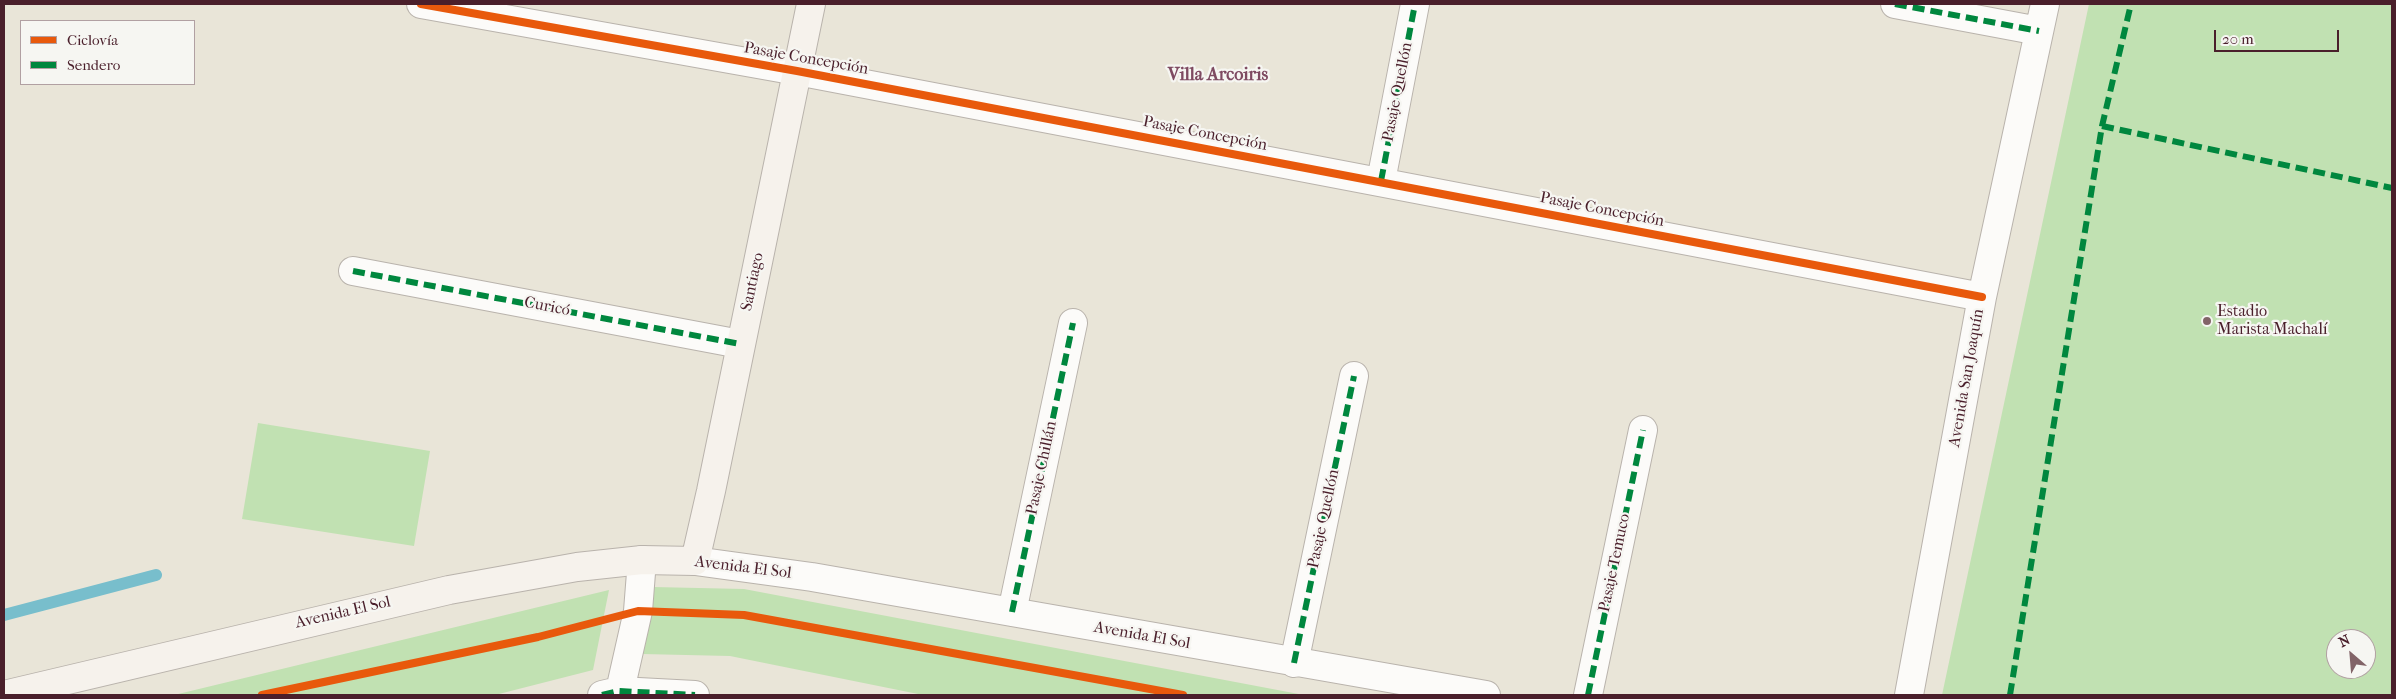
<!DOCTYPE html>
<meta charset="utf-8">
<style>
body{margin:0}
#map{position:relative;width:2396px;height:699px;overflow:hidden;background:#e9e5d8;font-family:"IM FELL French Canon",serif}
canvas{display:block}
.frame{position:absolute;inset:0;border:5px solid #4a1f2b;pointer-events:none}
.legend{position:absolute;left:20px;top:20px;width:175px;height:65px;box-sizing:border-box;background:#f6f6f2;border:1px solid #b1a0a2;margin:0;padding:6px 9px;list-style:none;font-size:15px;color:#4a1f2b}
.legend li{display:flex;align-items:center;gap:10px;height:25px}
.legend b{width:25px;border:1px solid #b1a0a2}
.north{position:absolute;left:2326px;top:629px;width:50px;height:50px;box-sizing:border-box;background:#f6f6f2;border:1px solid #b1a0a2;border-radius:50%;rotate:333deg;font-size:14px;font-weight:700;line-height:20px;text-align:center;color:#4a1f2b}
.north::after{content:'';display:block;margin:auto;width:18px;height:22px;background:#826468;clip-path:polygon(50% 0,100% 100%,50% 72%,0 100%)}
.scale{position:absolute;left:2214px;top:30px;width:125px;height:22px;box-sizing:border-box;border:2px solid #4a1f2b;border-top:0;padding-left:6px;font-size:15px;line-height:18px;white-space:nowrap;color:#4a1f2b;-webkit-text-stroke:4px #f6f6f2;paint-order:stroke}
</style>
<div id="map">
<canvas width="2396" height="699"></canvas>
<div class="frame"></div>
<ul class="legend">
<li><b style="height:6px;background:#e8590c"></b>Ciclovía</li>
<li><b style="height:6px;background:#00873e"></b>Sendero</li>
</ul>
<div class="north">N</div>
<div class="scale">20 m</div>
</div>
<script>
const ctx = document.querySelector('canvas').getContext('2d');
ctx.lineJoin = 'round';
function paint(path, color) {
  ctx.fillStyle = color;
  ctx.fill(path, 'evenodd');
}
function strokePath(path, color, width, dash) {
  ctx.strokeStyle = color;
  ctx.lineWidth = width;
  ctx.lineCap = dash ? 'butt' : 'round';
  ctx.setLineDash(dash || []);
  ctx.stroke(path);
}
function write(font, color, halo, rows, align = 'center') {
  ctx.font = font + ' "IM FELL French Canon",serif';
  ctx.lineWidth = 4.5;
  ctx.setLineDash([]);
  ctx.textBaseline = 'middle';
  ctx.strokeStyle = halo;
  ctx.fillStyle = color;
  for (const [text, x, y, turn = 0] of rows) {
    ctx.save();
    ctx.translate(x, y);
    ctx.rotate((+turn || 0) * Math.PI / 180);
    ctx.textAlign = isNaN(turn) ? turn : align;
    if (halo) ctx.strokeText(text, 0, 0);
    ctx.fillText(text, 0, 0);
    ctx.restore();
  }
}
paint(new Path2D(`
 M2089 4H2392V695H1942ZM2336 639H2366V669H2336Z
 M258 423 430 451 414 546 242 519Z
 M653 587 744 589 1304 695H923L730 656 642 654Z
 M609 590 593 670 495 695H174Z`), '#c1e1b2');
strokePath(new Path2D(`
 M4 615 156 575`), '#78becc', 12);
const street = new Path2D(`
 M421 4 797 71 1982 297
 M1895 4 2039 31
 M1381 181 1415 4
 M353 271 740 344
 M695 561 812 577 1486 695
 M1012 612 1073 323
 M1294 663 1354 376
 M602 695 619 691 695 695
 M619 695 638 611 642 560
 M1588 695 1643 430
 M1909 695 1982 297 2045 4`);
const secondary = new Path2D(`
 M4 695 449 590 577 567 642 560 695 561 711 491 811 4`);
strokePath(street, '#b9b3ac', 30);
strokePath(secondary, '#b9b3ac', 30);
strokePath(street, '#fcfbf9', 28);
strokePath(secondary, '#f6f2ec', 28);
strokePath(new Path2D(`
 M1895 4 2039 31
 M2102 126 2392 188
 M1381 181 1415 4
 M353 271 740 344
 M1012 612 1073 323
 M1294 663 1354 376
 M602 695 619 691 695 695
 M1588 695 1643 430
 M2010 695 2102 126 2131 4`), '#00873e', 6, [12, 6]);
strokePath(new Path2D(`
 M421 4 797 71 1982 297
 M262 695 538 637 638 611 744 615 1183 695`), '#e8590c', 8);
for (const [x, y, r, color] of [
 [2207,321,5,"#826468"]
]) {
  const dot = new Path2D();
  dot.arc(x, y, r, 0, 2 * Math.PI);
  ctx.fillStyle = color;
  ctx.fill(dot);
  strokePath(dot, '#f6f6f2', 2);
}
write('16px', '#4a1f2b', '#f6f6f2', [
 ["Pasaje Concepción",806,59,10],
 ["Pasaje Quellón",1398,92,-79],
 ["Pasaje Concepción",1205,134,11],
 ["Pasaje Concepción",1602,210,11],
 ["Santiago",753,282,-78],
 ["Curicó",547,307,11],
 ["Avenida San Joaquín",1967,378,-80],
 ["Pasaje Chillán",1042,468,-78],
 ["Pasaje Quellón",1324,519,-78],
 ["Pasaje Temuco",1615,563,-78],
 ["Avenida El Sol",743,568,7],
 ["Avenida El Sol",343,613,-13],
 ["Avenida El Sol",1142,636,10]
]);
write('16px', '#4a1f2b', '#f6f6f2', [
 ["Estadio",2217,312],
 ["Marista Machalí",2217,330]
], 'left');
write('bold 18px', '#7e4a61', '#f6f6f2', [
 ["Villa Arcoiris",1218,76]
]);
</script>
